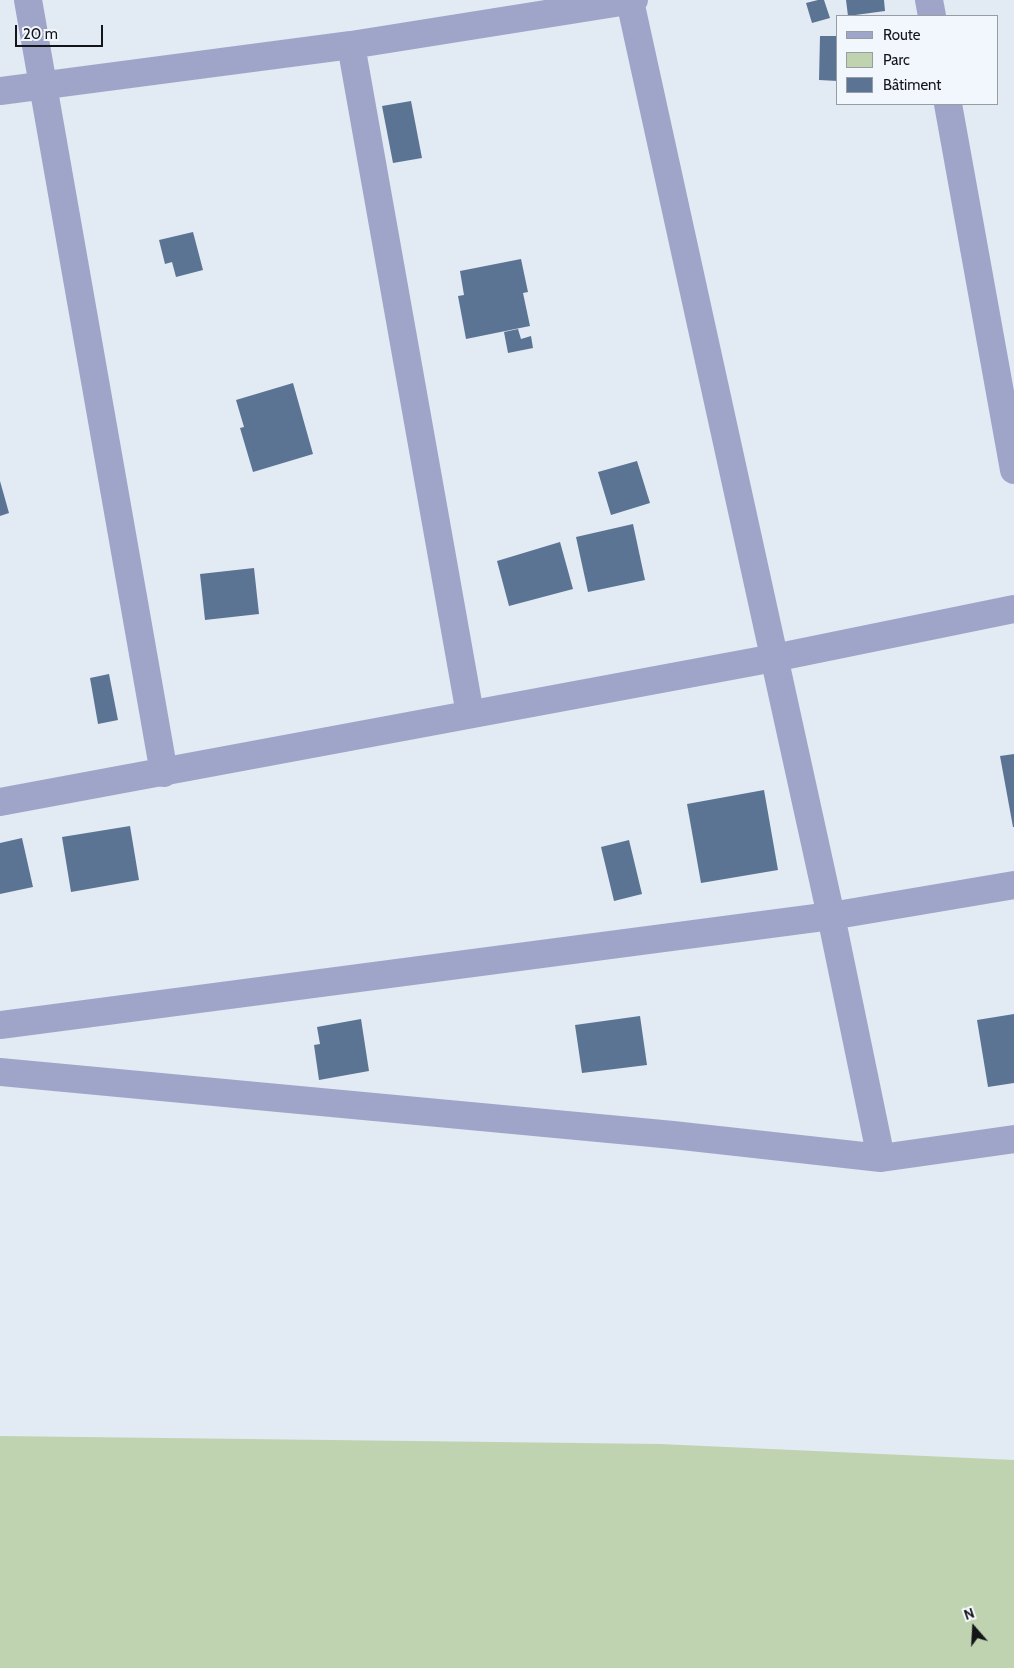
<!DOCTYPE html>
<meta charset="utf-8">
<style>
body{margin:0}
#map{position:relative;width:1014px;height:1668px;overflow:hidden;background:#e2eaf4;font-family:Cabin,sans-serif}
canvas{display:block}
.legend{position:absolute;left:836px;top:15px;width:162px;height:90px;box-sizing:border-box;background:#f2f7fd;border:1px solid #999da2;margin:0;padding:6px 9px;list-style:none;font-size:15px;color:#131519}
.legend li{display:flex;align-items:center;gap:10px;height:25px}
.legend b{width:25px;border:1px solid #999da2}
.north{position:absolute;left:949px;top:1603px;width:50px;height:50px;-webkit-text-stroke:4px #f2f7fd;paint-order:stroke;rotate:341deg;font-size:14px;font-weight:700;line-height:20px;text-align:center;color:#131519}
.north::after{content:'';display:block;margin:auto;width:18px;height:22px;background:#131519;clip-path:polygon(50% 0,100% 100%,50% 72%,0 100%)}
.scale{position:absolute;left:15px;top:25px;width:88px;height:22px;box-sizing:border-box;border:2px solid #131519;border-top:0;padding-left:6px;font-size:15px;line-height:18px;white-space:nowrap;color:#131519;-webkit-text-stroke:4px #f2f7fd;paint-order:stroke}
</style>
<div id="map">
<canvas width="1014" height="1668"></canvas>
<ul class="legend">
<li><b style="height:6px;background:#9fa5c8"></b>Route</li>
<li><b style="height:14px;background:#c0d3b0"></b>Parc</li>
<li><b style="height:14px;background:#5c7493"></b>Bâtiment</li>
</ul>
<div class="north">N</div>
<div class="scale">20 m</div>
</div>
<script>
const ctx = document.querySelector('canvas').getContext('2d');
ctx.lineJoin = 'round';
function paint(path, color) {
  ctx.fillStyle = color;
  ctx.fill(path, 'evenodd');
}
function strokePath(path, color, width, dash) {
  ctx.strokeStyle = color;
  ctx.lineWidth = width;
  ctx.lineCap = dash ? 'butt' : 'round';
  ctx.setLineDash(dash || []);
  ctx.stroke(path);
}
paint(new Path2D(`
 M0 1436 660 1444 1014 1460V1668H0Z`), '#c0d3b0');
paint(new Path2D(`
 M818 0H824L830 18 812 23 806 3Z
 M846 0H884L885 11 848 16Z
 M820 36H838V81L819 80Z
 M411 101 422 158 393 163 382 106Z
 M193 232 203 270 176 277 172 262 165 264 159 240Z
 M521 259 528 292 523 293 530 326 466 339 458 296 464 295 460 271Z
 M518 329 521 339 531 336 533 348 508 353 504 332Z
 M293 383 313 454 253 472 240 428 244 427 236 400Z
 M637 461 650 503 611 515 598 472Z
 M0 481 9 513 0 516Z
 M633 524 645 580 588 592 576 537Z
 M560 542 573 589 509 606 497 561Z
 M254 568 259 614 205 620 200 574Z
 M109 674 118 720 98 724 90 678Z
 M1014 754V827H1013L1000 756Z
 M764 790 778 870 701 883 687 804Z
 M130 826 139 880 71 892 62 837Z
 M22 838 33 887 0 894V843Z
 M629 840 642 894 614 901 601 847Z
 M1014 1014V1083L988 1087 977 1020Z
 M640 1016 647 1065 582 1073 575 1025Z
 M361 1019 369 1071 319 1080 314 1045 320 1044 317 1027Z`), '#5c7493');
strokePath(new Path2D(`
 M28 0 164 773
 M929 0 932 16
 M630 1 831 916 881 1158
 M351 45 470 714
 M0 91 351 45 634 0
 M948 104 1014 470
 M0 802 774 658 1014 609
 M0 1025 831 916 1014 885
 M0 1072 673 1135 881 1158 1014 1139`), '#9fa5c8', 28);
</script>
